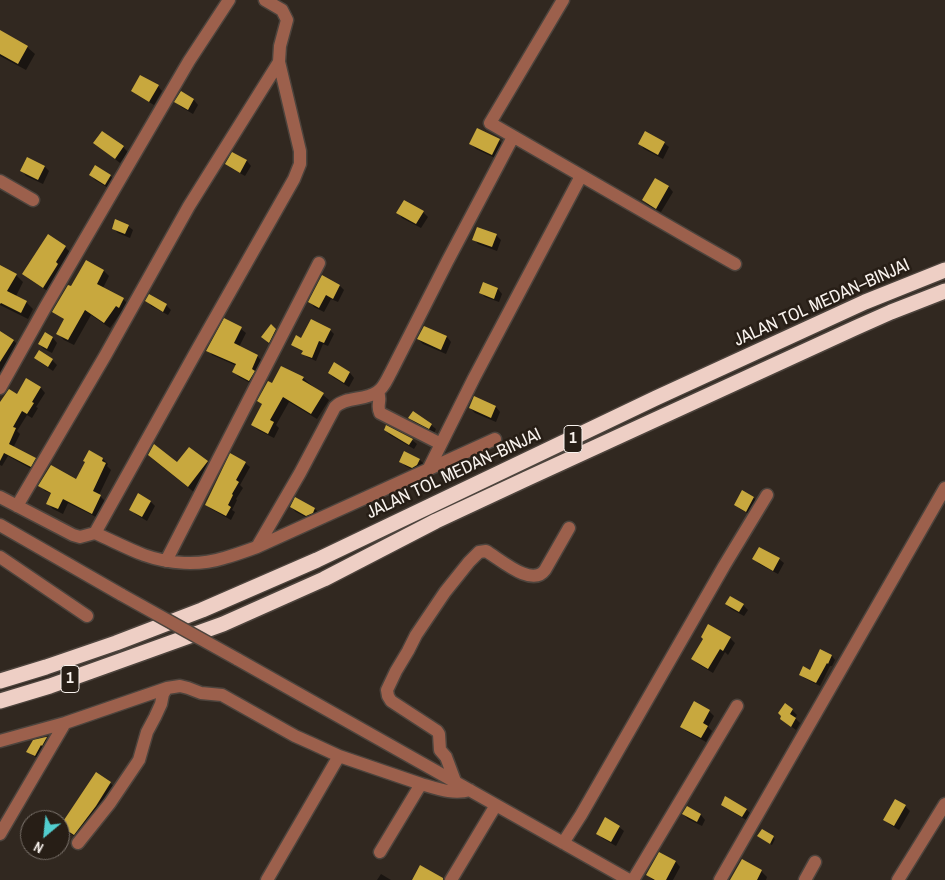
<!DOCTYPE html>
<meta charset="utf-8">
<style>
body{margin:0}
#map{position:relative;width:945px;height:880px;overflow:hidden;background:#312820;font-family:"Archivo Narrow",sans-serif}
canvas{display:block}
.north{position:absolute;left:20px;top:810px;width:50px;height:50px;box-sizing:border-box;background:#271e16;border:1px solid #7b736c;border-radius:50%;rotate:208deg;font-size:14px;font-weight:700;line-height:20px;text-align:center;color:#f8f2ed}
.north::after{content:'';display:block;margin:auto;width:18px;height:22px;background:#52cdce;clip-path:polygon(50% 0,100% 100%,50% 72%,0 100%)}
</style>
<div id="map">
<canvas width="945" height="880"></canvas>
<div class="north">N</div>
</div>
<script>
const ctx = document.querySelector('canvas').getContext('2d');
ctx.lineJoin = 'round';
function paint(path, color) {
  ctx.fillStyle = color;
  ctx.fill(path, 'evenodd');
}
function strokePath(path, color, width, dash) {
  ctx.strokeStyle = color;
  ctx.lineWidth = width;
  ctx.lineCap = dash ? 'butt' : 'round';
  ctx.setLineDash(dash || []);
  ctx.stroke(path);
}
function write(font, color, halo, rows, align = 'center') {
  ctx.font = font + ' "Archivo Narrow",sans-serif';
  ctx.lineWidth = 5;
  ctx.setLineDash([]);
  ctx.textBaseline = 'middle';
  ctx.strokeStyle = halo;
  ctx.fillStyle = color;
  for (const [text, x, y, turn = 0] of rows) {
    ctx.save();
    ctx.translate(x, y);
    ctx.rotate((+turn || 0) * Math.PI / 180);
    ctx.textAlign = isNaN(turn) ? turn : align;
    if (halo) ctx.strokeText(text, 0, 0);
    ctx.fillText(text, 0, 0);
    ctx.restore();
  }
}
paint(new Path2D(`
 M0 31 27 47 35 54 26 70 0 56Z
 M158 86 162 91 154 105 137 95 132 91Z
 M181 93 194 100 198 105 193 114 181 107 176 102Z
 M499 140 504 145 497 159 476 149 471 144Z
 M95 143 123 147 128 152 120 163Z
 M664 143 669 147 663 159 644 149 640 144Z
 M233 153 247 161 251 166 245 176 231 168 226 164Z
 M28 159 45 167 49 171 43 184 26 176 22 171Z
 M91 175 110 176 115 180 110 189 95 180Z
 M656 179 669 187 673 192 661 212 648 205 643 200Z
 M423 212 428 217 421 228 402 218 398 213Z
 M128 226 133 230 130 238 118 233 113 228Z
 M496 235 501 240 497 251 478 244 474 239Z
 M65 247 70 252 60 268 62 269 49 292 29 279 24 274Z
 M0 266 16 275 23 282 16 296 26 302 33 309 28 319 0 305Z
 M104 271 109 276 103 288 123 299 129 305 125 313 122 311 110 328 91 315 74 345 64 340 58 334 65 320 54 312 71 288Z
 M340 286 344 290 338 302 331 299 324 312 314 307 310 302Z
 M498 289 502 294 499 302 485 297 480 292Z
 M147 301 166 305 171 310 168 315 151 306Z
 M225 320 241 329 246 333 239 347 257 356 262 361 254 385 239 377 234 372 237 366 212 355 208 350Z
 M275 329 280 334 274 347 267 342Z
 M330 330 334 334 328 346 323 344 316 361 307 357 303 353 304 352 296 348 293 344 302 340Z
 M0 332 14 341 18 345 8 362 7 361 0 375Z
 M45 334 53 338 57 343 52 353 44 349 39 344Z
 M447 337 451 342 446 354 423 344 418 339Z
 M40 352 52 360 57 365 53 371 41 363 36 358Z
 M334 364 350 373 354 378 349 387 334 378 329 373Z
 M303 378 329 400 317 419 289 402 276 425 279 428 274 438 258 430 253 425 263 405 259 401Z
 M26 380 41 388 45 393 36 407 38 408 32 418 27 415 17 431 20 434 13 448 35 459 39 464 35 471 8 456 2 466 0 465V410L18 395Z
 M475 398 496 407 500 412 496 422 475 413 470 408Z
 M410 418 431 425 436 429 434 433 415 423Z
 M385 430 412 440 417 444 414 449 390 435Z
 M405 453 420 460 424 464 418 472 405 466 401 461Z
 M149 455 177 464 207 462 214 469 195 493 156 462Z
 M103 459 108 464 107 466 111 470 99 495 106 502 98 518 68 503 63 514 53 509 48 504 52 494 45 491 40 485 76 481Z
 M245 463 250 467 240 485 243 488 236 499 237 500 232 510 235 512 231 520 211 509 206 505Z
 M742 492 754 498 758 503 751 515 740 509 735 505Z
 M151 502 155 506 147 521 135 514 131 509Z
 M291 507 315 509 319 513 311 520 296 512Z
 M754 559H779L784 563 778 574 759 564Z
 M726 604 743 605 748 610 744 616 731 609Z
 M709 626 730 638 735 643 728 655 725 652 713 673 698 664 693 659 704 639Z
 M820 651 832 656 835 660 832 666H830L820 686 804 678 800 674 810 672Z
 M792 710 797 715 795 718 800 723 796 730 781 719Z
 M709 711 714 716 708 727 712 731 706 742 686 731 682 727Z
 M47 739 50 742 39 759 32 755 28 752 34 741Z
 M110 783 115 787 79 839 66 831 62 826Z
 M726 798 747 810 751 814 748 821 727 809 722 804Z
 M905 806 910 811 899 830 889 824 885 820Z
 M687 808 701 815 705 820 702 826 688 819 683 814Z
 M619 827 624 831 616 846 602 838 598 833Z
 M762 830 775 839 772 845 761 838Z
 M660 854 676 862 680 867 673 880H653L648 875Z
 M761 871 767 877 766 880H731Z
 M381 874 391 880H377Z`), '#0007');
paint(new Path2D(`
 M0 30 28 46 18 64 0 54Z
 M140 75 159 85 149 102 131 91Z
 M181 91 194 99 188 110 174 102Z
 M477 128 500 139 492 155 469 144Z
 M102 131 124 146 115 159 93 143Z
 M645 131 665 142 658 155 638 144Z
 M232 152 247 160 240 173 225 164Z
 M27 157 45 166 38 180 20 171Z
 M95 165 111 175 105 185 89 175Z
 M655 178 669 186 656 209 642 200Z
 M404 200 424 211 416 224 396 213Z
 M115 219 129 225 125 234 112 229Z
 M477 227 497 234 492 247 472 240Z
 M48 234 66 246 56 262 58 264 43 288 22 274Z
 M86 260 104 270 97 284 124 298 119 308 116 306 104 323 85 310 68 340 56 334 64 319 52 312 68 285 71 286Z
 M0 265 17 274 7 291 27 301 21 313 1 303 0 304Z
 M322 275 340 285 333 299 326 295 319 308 308 302Z
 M483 282 498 288 494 299 479 293Z
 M149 294 167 304 163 312 145 301Z
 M224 318 242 327 234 343 258 355 252 369 255 371 249 381 232 372 236 364 206 351Z
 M311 319 331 329 324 343 319 341 312 358 301 354 303 351 291 345 296 335 301 338Z
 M271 324 276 329 269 343 261 337Z
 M424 326 447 336 441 350 417 339Z
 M0 331 14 340 0 362Z
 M45 332 53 337 47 349 38 344Z
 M39 350 53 359 48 367 34 358Z
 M334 362 350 372 344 383 328 373Z
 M281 366 304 377 302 380 324 393 311 414 283 397 270 420 274 422 268 434 251 425 262 404 257 401 268 381 272 383Z
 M26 378 41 387 32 402 34 403 27 414 22 411 13 427 16 428 9 444 36 458 31 467 4 453 0 461V402L9 389 17 394Z
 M474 396 496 406 491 418 469 408Z
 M413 411 432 424 429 429 408 418Z
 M386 425 413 439 409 445 384 430Z
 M154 444 177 462 189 447 208 461 188 487 148 455Z
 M89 450 103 458 102 461 106 463 93 491 101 495 92 514 63 499 58 509 46 504 51 493 38 486 51 465 76 479 85 462 83 461Z
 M404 451 420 459 417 465 412 468 399 462Z
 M230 453 246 462 236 480 239 482 232 494 233 495 228 505 231 507 226 516 205 505Z
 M742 490 754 497 746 512 734 505Z
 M138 493 151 501 142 517 129 510Z
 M295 497 315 508 313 513 306 516 290 507Z
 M759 547 780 558 773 571 752 559Z
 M730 596 744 604 739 612 725 604Z
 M708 624 731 637 723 651 720 649 708 669 691 659 703 639 701 637Z
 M820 649 832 655 828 664 827 663 816 683 799 675 803 666 810 670Z
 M694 701 710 710 703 723 708 726 701 738 680 727Z
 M785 703 793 709 790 714 796 718 791 727 780 719 781 716 778 713Z
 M46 737H47L42 746 41 745 35 756 26 752 33 740Z
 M96 772 111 782 96 806 74 835 60 826Z
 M725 796 747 809 742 817 721 805Z
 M895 799 906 805 894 826 883 820Z
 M687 806 701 814 697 822 682 814Z
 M605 817 620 826 611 842 596 834Z
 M762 829 774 836 770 844 757 836Z
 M659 852 676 861 666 880H655L646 875Z
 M742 859 762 870 757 880H730Z
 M420 865 443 878V880H412Z`), '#c8a83e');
const minor = new Path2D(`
 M563 0 490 123 698 243 735 264
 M0 181 33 200
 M0 388 46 306 189 61 229 0
 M378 392C382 400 376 405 380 413L441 444
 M429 468 474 378 581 176
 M0 497 73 535 80 537 95 533 197 350 294 179 300 164V151L279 62 280 46 287 20 282 10 265 0
 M17 506 105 356 189 206 279 62
 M0 525 122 595
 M95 533C111 540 128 549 144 555 169 564 199 566 224 558 235 555 246 551 257 547L495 439
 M257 547 300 473 335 407C346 396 365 401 377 392 384 388 387 379 391 372L447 262 513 137
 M0 557 87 616
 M166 561 319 263
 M237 659 629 880
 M0 741 65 723 167 688 180 686 188 688 201 693 222 695 295 736 313 744 339 756 421 784
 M455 781 446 757 440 750 439 734 437 731 391 701 388 696 387 690 396 671 408 651 416 635 445 592 469 562 479 552 486 551C500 559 532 588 545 570L569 528
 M0 834 65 723
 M78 843 110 803 139 760 147 732 155 717 161 704 163 694 167 688
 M563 843 581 815 724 566 767 495
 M380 852 421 784C438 789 454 795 470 790
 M267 880 339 756
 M451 880 496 805
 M633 880 737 706
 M720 880 945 488
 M805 880 815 862
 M898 880 945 804`);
const highway = new Path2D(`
 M0 681 46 667 116 643 202 610 317 560 656 398 865 302 945 270
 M0 701 50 686 223 624 324 579 436 521 526 479 855 328 891 312 945 291`);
strokePath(minor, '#4d443d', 15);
strokePath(highway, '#4d443d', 18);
strokePath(minor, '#9c604c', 12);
strokePath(highway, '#eecfc5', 15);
const minorBridge = new Path2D(`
 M122 595 237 659`);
strokePath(minorBridge, '#4d443d', 15, []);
strokePath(minorBridge, '#9c604c', 12);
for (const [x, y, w] of [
 [573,439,18],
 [70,679,18]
]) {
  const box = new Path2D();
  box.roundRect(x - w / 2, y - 13.5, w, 27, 4);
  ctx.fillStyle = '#271e16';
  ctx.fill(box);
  strokePath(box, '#f8f2ed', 1);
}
write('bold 16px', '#f8f2ed', null, [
 ["1",573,439],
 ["1",70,679]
]);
write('18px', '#f8f2ed', '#271e16', [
 ["JALAN TOL MEDAN–BINJAI",822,303,-24],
 ["JALAN TOL MEDAN–BINJAI",454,474,-25]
]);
</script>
